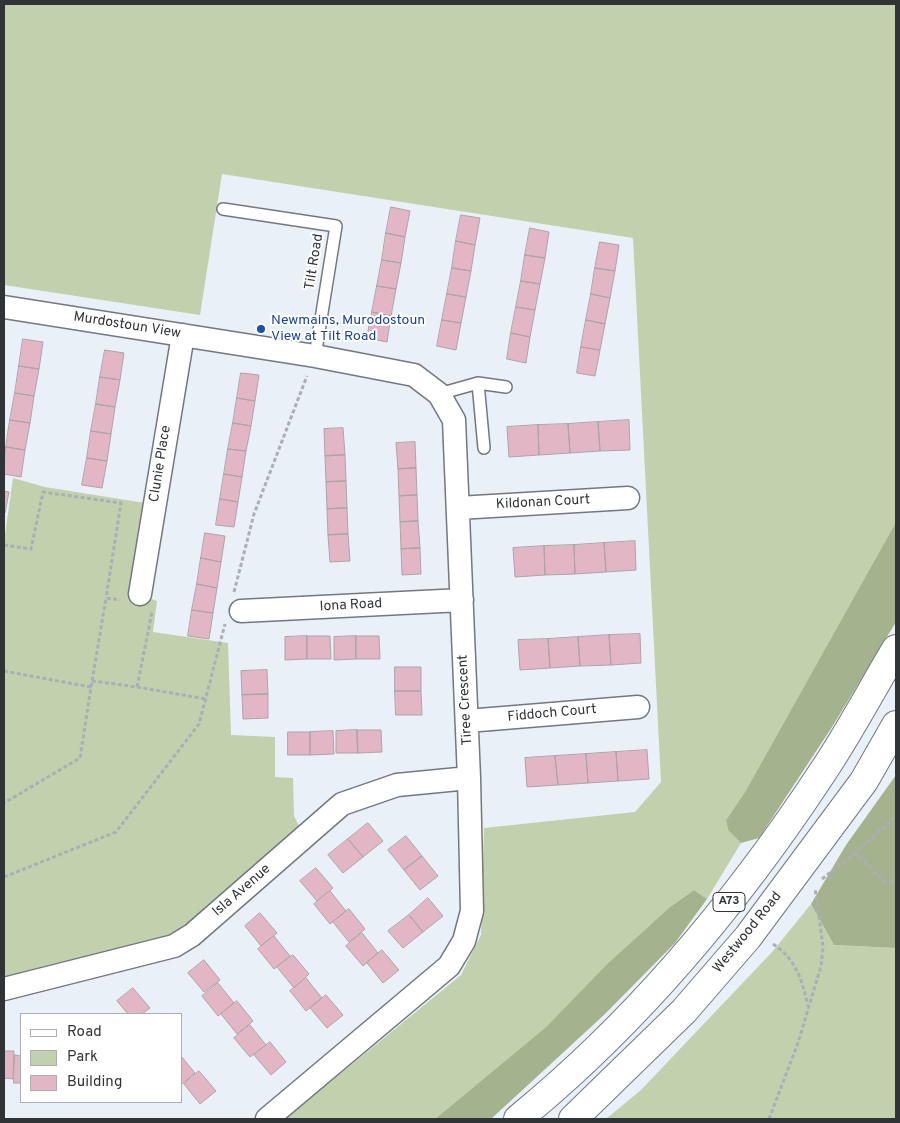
<!DOCTYPE html>
<style>
body{margin:0}
#map{position:relative;width:900px;height:1123px;overflow:hidden;background:#e9f0f7;font-family:Overpass,sans-serif}
canvas{display:block}
.frame{position:absolute;inset:0;border:5px solid #313437;pointer-events:none}
.legend{position:absolute;left:20px;top:1013px;width:162px;height:90px;box-sizing:border-box;background:#fff;border:1px solid #adaeaf;margin:0;padding:6px 9px;list-style:none;font-size:15px;color:#313437}
.legend li{display:flex;align-items:center;gap:10px;height:25px}
.legend b{width:25px;border:1px solid #adaeaf}
</style>
<div id="map">
<canvas width="900" height="1123"></canvas>
<div class="frame"></div>
<ul class="legend">
<li><b style="height:6px;background:#fff"></b>Road</li>
<li><b style="height:14px;background:#c2d1ad"></b>Park</li>
<li><b style="height:14px;background:#e3b6c5"></b>Building</li>
</ul>
</div>
<script>
const ctx = document.querySelector('canvas').getContext('2d');
ctx.lineJoin = 'round';
function paint(path, color) {
  ctx.fillStyle = color;
  ctx.fill(path, 'evenodd');
}
function strokePath(path, color, width, dash) {
  ctx.strokeStyle = color;
  ctx.lineWidth = width;
  ctx.lineCap = dash ? 'butt' : 'round';
  ctx.setLineDash(dash || []);
  ctx.stroke(path);
}
function write(font, color, halo, rows, align = 'center') {
  ctx.font = font + ' Overpass,sans-serif';
  ctx.lineWidth = 4;
  ctx.setLineDash([]);
  ctx.textBaseline = 'middle';
  ctx.strokeStyle = halo;
  ctx.fillStyle = color;
  for (const [text, x, y, turn = 0] of rows) {
    ctx.save();
    ctx.translate(x, y);
    ctx.rotate((+turn || 0) * Math.PI / 180);
    ctx.textAlign = isNaN(turn) ? turn : align;
    if (halo) ctx.strokeText(text, 0, 0);
    ctx.fillText(text, 0, 0);
    ctx.restore();
  }
}
paint(new Path2D(`
 M4 4H896V522L745 792 726 820 728 830 741 843 707 899 694 890 670 907 607 964 546 1027 435 1119H285L461 975 481 935 484 828 635 812 661 782 633 238 222 174 200 315 4 285Z
 M13 478 45 487 151 504 135 594 157 601 153 632 228 643 231 735 275 737V777L293 778 294 816 301 830 189 932 4 984V542Z
 M811 904 834 945 896 948V1119H606L641 1090 773 951Z`), '#c2d1ad');
paint(new Path2D(`
 M896 522V622L832 727 759 838 741 843 728 830 726 820 745 792Z
 M896 775V948L834 945 811 904 846 845Z
 M694 890 707 899 675 943 605 1014 491 1119H435L546 1027 607 964 670 907Z`), '#a4b38d');
const building = new Path2D(`
 M391 207 410 211 405 237 386 233Z
 M461 215 480 218 475 245 456 241Z
 M530 228 549 232 545 258 525 255Z
 M386 233 405 237 401 263 382 260Z
 M456 241 475 245 471 271 452 268Z
 M600 242 619 245 615 271 595 268Z
 M525 255 545 258 540 284 521 281Z
 M382 260 401 263 396 289 377 286Z
 M452 268 471 271 466 297 447 294Z
 M595 268 615 271 610 298 591 294Z
 M521 281 540 284 535 310 516 307Z
 M377 286 396 289 391 316 372 312Z
 M447 294 466 297 461 323 442 320Z
 M591 294 610 298 605 324 586 320Z
 M516 307 535 310 530 337 511 333Z
 M372 312 391 316 387 342 367 338Z
 M442 320 461 323 456 350 437 346Z
 M586 320 605 324 600 350 581 347Z
 M511 333 530 337 526 363 507 359Z
 M23 339 43 342 39 369 19 366Z
 M581 347 600 350 595 376 577 373Z
 M105 350 124 353 120 380 100 377Z
 M19 366 39 369 34 396 15 393Z
 M241 373 259 375 255 401 237 398Z
 M100 377 120 380 115 407 96 404Z
 M15 393 34 396 30 423 10 420Z
 M237 398 255 401 251 426 233 423Z
 M96 404 115 407 111 434 91 431Z
 M10 420 30 423 25 450 6 447Z
 M629 420 630 450 600 451 598 422Z
 M598 422 600 451 570 453 568 424Z
 M233 423 251 426 246 451 228 449Z
 M568 424 570 453 539 455 538 425Z
 M538 425 539 455 509 457 507 427Z
 M343 428 345 455 325 456 324 429Z
 M91 431 111 434 107 461 87 458Z
 M415 442 416 468 398 469 396 443Z
 M6 447 25 450 21 477 4 474Z
 M228 449 246 451 242 477 224 474Z
 M345 455 346 481 326 482 325 456Z
 M87 458 107 461 102 488 82 485Z
 M416 468 417 495 399 496 398 469Z
 M224 474 242 477 238 502 220 499Z
 M346 481 347 508 327 509 326 482Z
 M4 491 9 492 5 513 4 512Z
 M417 495 418 521 400 522 399 496Z
 M220 499 238 502 234 527 216 525Z
 M347 508 348 534 328 535 327 509Z
 M418 521 420 548 401 549 400 522Z
 M205 533 225 536 221 562 201 558Z
 M348 534 350 561 330 562 328 535Z
 M635 541 636 570 606 572 604 543Z
 M604 543 606 572 575 574 574 545Z
 M574 545 575 574 545 575 544 546Z
 M544 546 545 575 515 577 513 548Z
 M420 548 421 574 402 575 401 549Z
 M201 558 221 562 217 588 197 584Z
 M197 584 217 588 213 613 192 610Z
 M192 610 213 613 209 639 188 636Z
 M640 634 641 663 611 665 609 635Z
 M609 635 611 665 580 666 578 637Z
 M307 636H330L331 659H307Z
 M307 636V659L285 660V637Z
 M356 636H379L380 659H356Z
 M356 636V659L334 660V637Z
 M578 637 580 666 550 668 548 639Z
 M548 639 550 668 520 670 518 640Z
 M395 667H421V691H395Z
 M267 670 268 694 242 695 241 671Z
 M395 691H421L422 715H396Z
 M268 694V718L243 719 242 695Z
 M357 730H381L382 752 358 753Z
 M357 730 358 753H336V731Z
 M333 731 334 754 310 755V732Z
 M288 732H310V755H288Z
 M647 750 649 779 618 781 616 752Z
 M616 752 618 781 588 783 586 754Z
 M586 754 588 783 558 785 555 756Z
 M555 756 558 785 527 787 525 758Z
 M368 823 383 841 363 857 348 839Z
 M406 836 422 856 404 870 388 850Z
 M348 839 363 857 343 873 328 855Z
 M422 856 438 876 420 890 404 870Z
 M316 868 333 888 317 901 300 881Z
 M330 891 346 911 330 924 314 904Z
 M428 898 443 916 423 932 409 915Z
 M349 909 365 929 349 942 333 922Z
 M260 913 277 933 261 946 245 926Z
 M409 915 423 932 403 948 388 931Z
 M362 933 378 953 363 966 346 946Z
 M274 936 290 956 274 969 258 949Z
 M382 950 399 970 383 983 367 963Z
 M293 955 309 974 294 988 277 967Z
 M204 960 220 980 204 992 188 973Z
 M306 978 322 998 306 1011 290 991Z
 M218 983 234 1003 218 1016 202 996Z
 M133 988 150 1008 142 1014H128L117 1001Z
 M326 995 343 1015 327 1028 310 1008Z
 M237 1001 253 1021 237 1034 221 1014Z
 M250 1025 266 1045 250 1057 234 1038Z
 M270 1042 286 1062 271 1075 254 1055Z
 M4 1051H14L13 1079 4 1078Z
 M15 1055 21 1056V1083H14Z
 M181 1056 195 1073 181 1085Z
 M199 1071 216 1091 200 1104 184 1084Z`);
paint(building, '#e3b6c5');
strokePath(building, '#aea3a6', 1);
const lane = new Path2D(`
 M223 209 336 226 315 356
 M478 383 506 387
 M439 394 478 383 484 448`);
const street = new Path2D(`
 M4 307 315 356 414 375 439 394 454 420 469 778 472 911 464 941 449 966 267 1119
 M458 508 628 498
 M140 594 183 335
 M241 611 462 600
 M467 721 638 707
 M4 989 174 946 192 935 342 804 397 785 469 778`);
const primary = new Path2D(`
 M518 1119C637 1022 740 898 824 770 850 731 872 689 896 649
 M573 1119 684 1011 748 937 864 781 896 725`);
strokePath(lane, '#72787f', 14);
strokePath(street, '#72787f', 25);
strokePath(primary, '#72787f', 30);
strokePath(new Path2D(`
 M4 545 31 549 43 492 121 503 106 598
 M234 592 254 514 307 376
 M4 671 91 687 80 758 4 803
 M92 681 137 687 152 612
 M91 687 106 598 120 600
 M137 687 206 699
 M855 853 884 881H896
 M4 877 116 832 199 724 225 624
 M822 879 855 853 896 816
 M773 944C796 959 802 980 808 1006
 M769 1119 798 1043 821 966 823 946 815 888`), '#aaafb5', 3, [4, 2.5]);
strokePath(lane, '#fff', 11);
strokePath(street, '#fff', 22);
strokePath(primary, '#fff', 28);
for (const [x, y, r, color] of [
 [261,329,5,"#1a4fb4"]
]) {
  const dot = new Path2D();
  dot.arc(x, y, r, 0, 2 * Math.PI);
  ctx.fillStyle = color;
  ctx.fill(dot);
  strokePath(dot, '#fff', 2);
}
for (const [x, y, w] of [
 [729,902,32]
]) {
  const box = new Path2D();
  box.roundRect(x - w / 2, y - 9.5, w, 19, 4);
  ctx.fillStyle = '#fff';
  ctx.fill(box);
  strokePath(box, '#313437', 1);
}
write('bold 12px', '#313437', null, [
 ["A73",729,902]
]);
write('14px', '#313437', '#fff', [
 ["Tilt Road",315,262,-81],
 ["Murdostoun View",127,326,9],
 ["Clunie Place",161,464,-81],
 ["Kildonan Court",543,503,-3],
 ["Iona Road",351,606,-3],
 ["Tiree Crescent",466,700,-93],
 ["Fiddoch Court",552,714,-5],
 ["Isla Avenue",242,891,-41],
 ["Westwood Road",748,933,-51]
]);
write('14px', '#164399', '#fff', [
 ["Newmains, Murodostoun",271,321],
 ["View at Tilt Road",271,337]
], 'left');
</script>
